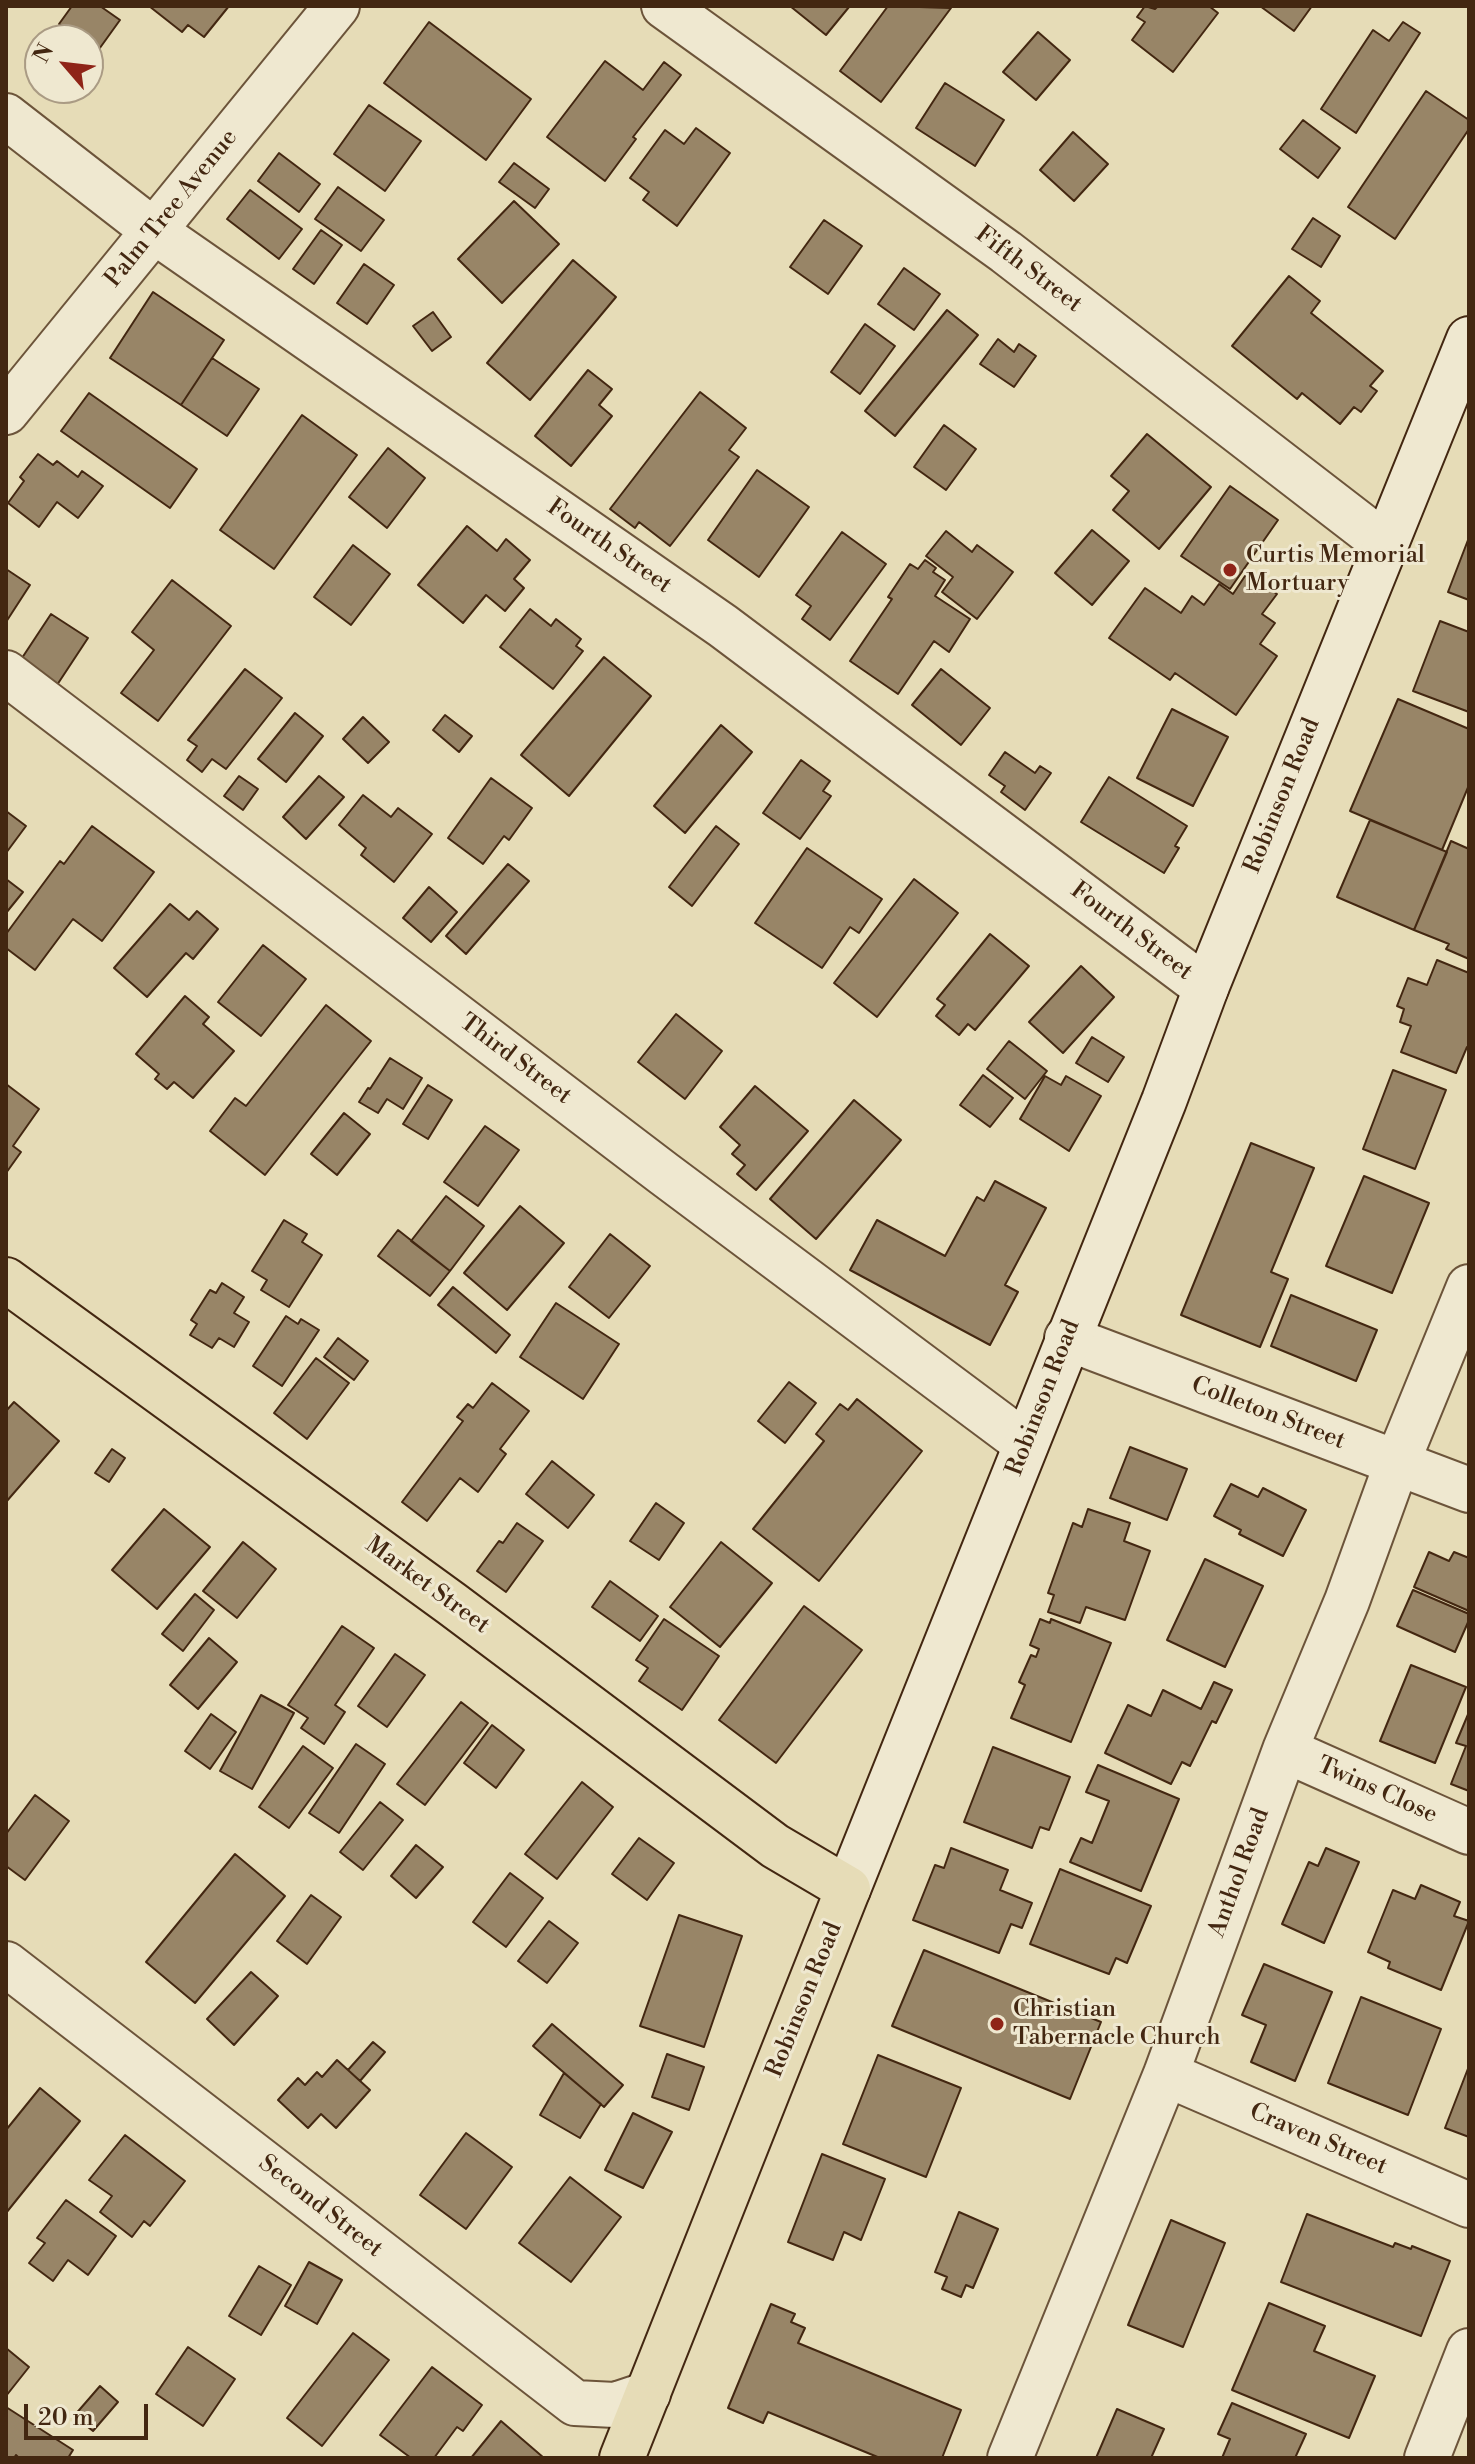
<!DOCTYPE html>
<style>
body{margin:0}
#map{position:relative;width:1475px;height:2464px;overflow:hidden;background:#e6dcb7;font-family:"Libre Bodoni",serif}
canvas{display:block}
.frame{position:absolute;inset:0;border:8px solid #432711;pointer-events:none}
.north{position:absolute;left:24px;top:24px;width:80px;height:80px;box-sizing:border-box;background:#efe8d0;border:2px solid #aa9b84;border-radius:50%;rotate:298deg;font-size:22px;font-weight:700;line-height:32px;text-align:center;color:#432711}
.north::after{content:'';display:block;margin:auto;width:28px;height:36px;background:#8f2418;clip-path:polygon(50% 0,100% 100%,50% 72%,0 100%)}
.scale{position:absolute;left:24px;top:2404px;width:124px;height:36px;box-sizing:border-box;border:4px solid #432711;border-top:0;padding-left:10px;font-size:24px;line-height:28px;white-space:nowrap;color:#432711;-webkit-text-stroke:6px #efe8d0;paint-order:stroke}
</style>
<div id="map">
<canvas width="1475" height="2464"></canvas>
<div class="frame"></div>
<div class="north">N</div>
<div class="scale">20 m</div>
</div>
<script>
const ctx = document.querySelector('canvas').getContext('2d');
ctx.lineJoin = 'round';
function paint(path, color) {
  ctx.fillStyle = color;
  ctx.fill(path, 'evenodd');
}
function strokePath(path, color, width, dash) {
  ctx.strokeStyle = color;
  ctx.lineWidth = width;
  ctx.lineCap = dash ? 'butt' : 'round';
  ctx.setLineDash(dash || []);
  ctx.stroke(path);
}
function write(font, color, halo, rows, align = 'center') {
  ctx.font = font + ' "Libre Bodoni",serif';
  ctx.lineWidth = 6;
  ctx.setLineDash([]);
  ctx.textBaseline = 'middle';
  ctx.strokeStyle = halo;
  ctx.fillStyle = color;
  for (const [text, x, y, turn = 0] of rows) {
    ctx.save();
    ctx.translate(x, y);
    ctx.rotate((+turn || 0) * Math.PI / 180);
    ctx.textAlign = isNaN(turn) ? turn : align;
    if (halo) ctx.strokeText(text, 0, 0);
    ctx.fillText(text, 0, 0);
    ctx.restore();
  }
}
const building = new Path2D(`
 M72 6H100L120 20 97 52 88 45V40H81L59 24Z
 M149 6H229L204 37 188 25 182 32Z
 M790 6H848L849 7 826 35Z
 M888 6 951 8 881 102 840 71Z
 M1145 6 1155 9 1158 6H1209L1218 13 1173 72 1132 40 1145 22 1137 17Z
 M1260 6H1312L1294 31Z
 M429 22 531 99 486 160 384 83Z
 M1403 22 1420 33 1356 133 1321 109 1373 30 1389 41Z
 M1038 32 1070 60 1036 100 1003 72Z
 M605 61 643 90 664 62 681 75 633 137 636 139 605 181 547 137Z
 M945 83 1004 120 975 166 916 128Z
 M1426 91 1469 120V129L1395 239 1348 207Z
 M369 105 421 141 385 191 334 154Z
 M1303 120 1340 148 1318 178 1280 149Z
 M696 128 730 153 677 226 643 200 649 192 630 178 665 130 684 144Z
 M1073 132 1108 164 1074 201 1040 170Z
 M279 153 320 184 299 212 258 181Z
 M514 163 549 189 535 208 499 182Z
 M338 187 384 220 361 251 315 219Z
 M250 190 302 229 279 259 227 219Z
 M514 201 559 244 502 303 458 259Z
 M1313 218 1340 236 1321 267 1292 249Z
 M824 220 862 246 828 294 790 267Z
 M321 230 342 245 314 284 293 269Z
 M573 260 616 297 530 400 487 363Z
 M364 264 394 285 367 324 337 303Z
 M904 268 940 294 914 330 878 304Z
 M1289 276 1320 301 1311 313 1383 371 1370 386 1377 391 1361 412 1354 407 1340 424 1302 393 1297 399 1232 346Z
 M153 292 224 340 181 405 110 358Z
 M947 310 978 335 895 436 865 411Z
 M433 312 451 337 432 351 413 326Z
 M865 324 895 346 860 394 831 372Z
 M998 339 1014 352 1019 344 1036 356 1014 387 980 364Z
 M212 358 259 389 227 436 181 405Z
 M588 370 612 389 599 405 612 416 571 466 535 436Z
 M700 392 746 428 729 450 739 457 670 546 639 522 635 528 610 509Z
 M89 393 197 469 170 508 61 431Z
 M302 415 357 455 274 569 220 530Z
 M944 425 976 449 946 490 914 467Z
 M1147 434 1211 487 1159 549 1113 510 1129 491 1111 476Z
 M388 448 425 478 387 528 349 497Z
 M38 454 53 465 57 461 78 477 82 471 103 486 78 518 57 502 39 527 8 503 24 481 20 477Z
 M757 470 809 507 759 577 708 540Z
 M1230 486 1278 520 1230 589 1181 556Z
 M467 526 497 551 506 539 530 560 514 579 524 588 505 611 486 595 463 623 418 585Z
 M1092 530 1129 561 1092 605 1055 573Z
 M946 531 972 552 977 545 1013 572 977 619 942 592 953 577 926 556Z
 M842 532 886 564 830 640 802 619 811 606 796 595Z
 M1468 540 1469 541V600L1448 592Z
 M353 545 390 574 351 625 314 597Z
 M925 560 936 568 933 572 945 580 935 596 970 619 949 652 934 641 898 694 850 661 892 599 888 597 910 564 918 569Z
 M6 569 30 585 6 622Z
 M1247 573 1277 594 1262 614 1275 623 1260 644 1277 656 1236 715 1175 673 1170 680 1109 638 1145 588 1181 613 1192 596 1204 605 1219 584 1233 594Z
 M172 580 231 626 158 721 121 693 154 650 132 632Z
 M530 609 551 626 556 619 581 639 576 646 583 651 553 689 500 647Z
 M51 614 88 638 57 685 20 661Z
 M1440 621 1469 632V712L1413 691Z
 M604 657 651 696 569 796 521 755Z
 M245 669 282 698 226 769 212 759 202 772 187 760 197 746 188 740Z
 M941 669 990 708 961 745 912 705Z
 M1398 699 1469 729V785L1442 850 1350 811Z
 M1172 709 1228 737 1193 806 1137 778Z
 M295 713 323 736 286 782 258 759Z
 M445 715 472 736 459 752 433 730Z
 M363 717 389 742 368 763 343 739Z
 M721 725 752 752 685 833 654 806Z
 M1005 752 1035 773 1040 766 1051 773 1025 810 1001 792 1005 786 989 775Z
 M801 760 830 781 823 791 831 796 800 839 763 813Z
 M239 776 258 789 243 810 224 796Z
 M319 776 344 797 306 839 283 817Z
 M1109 777 1187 826 1175 846 1179 848 1164 873 1081 822Z
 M491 778 532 808 509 840 504 836 483 864 448 838Z
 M363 795 391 817 398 808 432 834 394 882 361 855 366 848 339 825Z
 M6 811 26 826 6 853Z
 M1370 820 1447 852 1414 930 1337 897Z
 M92 826 154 872 102 941 73 919 35 970 6 948V934L60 861 64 864Z
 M716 826 739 844 692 906 669 887Z
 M1451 841 1469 849V959L1446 949 1449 944 1414 930Z
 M807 848 882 899 859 933 850 927 822 968 755 923Z
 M508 864 529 881 466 954 446 936Z
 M6 879 23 892 6 913Z
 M914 879 958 913 877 1017 834 983Z
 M429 887 457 912 431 942 403 918Z
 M170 904 189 920 197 911 218 929 193 959 186 953 147 997 114 968Z
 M990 934 1029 966 975 1030 968 1024 959 1035 936 1016 945 1005 937 999Z
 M263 945 306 979 261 1036 218 1002Z
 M1437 960 1469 973V1047H1467L1456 1073 1401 1052 1411 1026 1400 1022 1404 1009 1397 1006 1408 978 1427 985Z
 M1081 966 1114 997 1063 1053 1029 1022Z
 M185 996 209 1017 203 1024 234 1051 193 1098 174 1082 167 1089 155 1079 159 1074 136 1054Z
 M326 1005 371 1041 265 1175 210 1131 235 1098 246 1106Z
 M676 1014 722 1051 685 1099 638 1062Z
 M1092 1037 1124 1057 1108 1082 1076 1063Z
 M1009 1041 1047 1071 1025 1099 987 1069Z
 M390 1058 422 1078 403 1109 387 1099 378 1113 359 1102 368 1088 370 1089Z
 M1393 1070 1446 1090 1415 1169 1363 1149Z
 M983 1075 1013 1098 990 1127 960 1105Z
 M1045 1076 1061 1085 1066 1076 1101 1096 1069 1151 1020 1119Z
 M6 1084 39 1109 13 1146 21 1152 6 1173Z
 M428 1085 452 1100 428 1139 403 1124Z
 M755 1086 808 1131 756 1190 737 1174 745 1165 732 1154 740 1145 720 1127Z
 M854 1100 901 1140 816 1239 770 1199Z
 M344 1113 370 1134 337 1175 311 1154Z
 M485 1126 519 1150 478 1206 444 1182Z
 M1251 1143 1314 1168 1271 1272 1288 1279 1260 1347 1181 1315Z
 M1364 1176 1429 1203 1392 1293 1326 1266Z
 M995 1181 1046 1208 1005 1285 1018 1292 990 1345 850 1270 877 1220 945 1256 977 1197 984 1201Z
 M446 1196 484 1226 450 1271 411 1241Z
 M520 1206 564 1243 507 1310 464 1273Z
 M284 1220 307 1234 302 1242 322 1255 289 1307 261 1290 267 1280 252 1271Z
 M398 1230 450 1271 430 1296 378 1256Z
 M610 1234 650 1266 609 1318 569 1287Z
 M222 1283 244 1297 234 1313 249 1322 234 1347 219 1338 212 1348 190 1335 197 1324 191 1320 210 1290 216 1293Z
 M453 1287 510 1335 496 1353 438 1305Z
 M1291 1295 1377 1330 1356 1381 1271 1346Z
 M556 1303 619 1344 583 1399 520 1357Z
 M286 1316 298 1324 301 1319 319 1330 282 1386 253 1366Z
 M338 1338 368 1361 354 1380 324 1357Z
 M316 1358 349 1383 307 1439 274 1413Z
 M789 1382 816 1403 785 1443 758 1421Z
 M492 1383 529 1411 500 1449 506 1454 478 1492 460 1478 427 1521 402 1502 463 1421 457 1417 468 1404 473 1408Z
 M857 1399 922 1451 819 1581 753 1529 824 1441 816 1434 840 1404 848 1410Z
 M14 1402 59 1441 6 1502V1411Z
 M1130 1447 1187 1469 1167 1520 1110 1498Z
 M112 1449 125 1458 109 1482 95 1473Z
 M552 1461 594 1495 568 1528 526 1494Z
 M1231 1484 1258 1497 1263 1488 1306 1510 1283 1556 1239 1534 1241 1530 1214 1516Z
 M656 1503 684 1523 659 1560 630 1541Z
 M164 1509 210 1547 157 1609 112 1570Z
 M1088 1509 1130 1523 1124 1541 1150 1551 1125 1620 1086 1607 1080 1623 1048 1612 1054 1595 1048 1593 1073 1523 1082 1527Z
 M517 1523 543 1541 506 1592 477 1571 499 1541 503 1543Z
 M243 1542 276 1569 237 1618 203 1591Z
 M721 1542 772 1583 720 1647 670 1607Z
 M1429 1552 1449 1561 1454 1552 1469 1558V1611L1414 1587Z
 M1205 1559 1263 1586 1225 1667 1167 1640Z
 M610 1581 658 1616 640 1641 592 1607Z
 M1413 1590 1469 1614V1620L1455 1652 1397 1626Z
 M195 1594 214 1610 183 1651 162 1634Z
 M804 1606 862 1650 776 1763 719 1720Z
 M664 1619 719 1656 682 1710 639 1681 648 1668 636 1660Z
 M1040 1619 1050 1623 1051 1619 1111 1643 1071 1742 1011 1718 1025 1685 1019 1682 1031 1655 1036 1657 1039 1649 1030 1645Z
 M342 1626 374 1648 335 1705 345 1712 324 1744 301 1728 308 1718 288 1705Z
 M209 1638 237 1662 198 1709 170 1685Z
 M395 1654 425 1675 387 1727 358 1706Z
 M1411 1665 1466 1687 1435 1763 1380 1741Z
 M1214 1682 1232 1690 1216 1723 1212 1721 1190 1766 1182 1762 1171 1784 1105 1753 1128 1705 1151 1716 1163 1690 1201 1709Z
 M261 1695 294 1713 252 1789 220 1771Z
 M461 1702 488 1723 425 1805 397 1784Z
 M1469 1712V1791L1451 1784 1466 1746 1456 1743Z
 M211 1714 236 1732 210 1769 185 1751Z
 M492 1725 524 1750 496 1788 464 1763Z
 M356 1744 385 1764 339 1833 309 1813Z
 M303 1746 333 1768 289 1828 259 1807Z
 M993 1747 1070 1777 1049 1830 1040 1827 1032 1848 964 1822Z
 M1098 1765 1179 1799 1141 1891 1070 1862 1081 1838 1092 1843 1109 1801 1086 1792Z
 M582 1782 613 1807 557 1879 525 1854Z
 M35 1795 69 1821 25 1880 6 1866V1834Z
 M380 1802 403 1820 363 1870 340 1852Z
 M639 1838 674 1863 647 1900 612 1874Z
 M416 1845 443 1867 416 1898 391 1876Z
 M951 1848 1008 1870 1000 1890 1032 1903 1022 1928 1011 1924 999 1953 913 1920 935 1865 944 1868Z
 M1326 1848 1359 1862 1324 1943 1282 1924 1309 1862 1318 1866Z
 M235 1854 285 1896 195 2003 146 1962Z
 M1060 1869 1151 1906 1127 1963 1116 1958 1109 1974 1030 1944Z
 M510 1873 543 1898 506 1947 473 1922Z
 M1421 1885 1460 1902 1454 1916 1469 1921 1441 1990 1388 1968 1390 1962 1368 1952 1393 1890 1415 1899Z
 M311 1895 341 1917 307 1964 277 1941Z
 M679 1915 742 1936 704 2047 640 2026Z
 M549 1921 578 1943 547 1983 518 1961Z
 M924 1950 1101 2022 1070 2099 892 2026Z
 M1264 1964 1332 1992 1295 2081 1251 2062 1266 2025 1242 2015Z
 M251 1972 278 1996 234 2045 207 2019Z
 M1361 1997 1441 2029 1408 2115 1328 2083Z
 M552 2024 623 2085 604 2107 533 2046Z
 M373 2042 385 2052 360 2081 348 2070Z
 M667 2054 704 2067 689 2110 652 2097Z
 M878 2055 961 2088 926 2177 843 2144Z
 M337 2060 370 2090 336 2128 321 2114 308 2128 278 2100 298 2078 305 2085 317 2072 322 2077Z
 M1469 2066V2137L1445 2128Z
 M564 2073 601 2104 580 2138 540 2115Z
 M40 2088 80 2121 6 2213V2130Z
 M633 2113 672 2132 643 2188 605 2170Z
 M466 2133 512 2167 466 2229 420 2195Z
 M125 2135 185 2181 150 2226 144 2221 132 2237 100 2212 112 2196 89 2180Z
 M822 2154 885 2179 861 2240 844 2232 833 2260 788 2242Z
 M570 2177 621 2217 571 2282 519 2243Z
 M66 2200 116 2236 88 2275 68 2260 53 2281 29 2263 45 2243 37 2238Z
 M959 2212 998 2229 973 2288 966 2285 961 2297 942 2289 947 2277 935 2272Z
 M1307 2214 1393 2247 1395 2243 1411 2249 1412 2246 1450 2261 1421 2336 1281 2282Z
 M1171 2220 1225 2243 1183 2347 1128 2325Z
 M309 2262 342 2280 317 2324 285 2306Z
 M259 2266 291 2285 261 2335 229 2316Z
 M1269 2303 1325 2326 1314 2351 1375 2376 1349 2438 1232 2390Z
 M771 2304 795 2314 791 2322 805 2328 798 2343 961 2410 942 2458H880L768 2412 763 2423 728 2408Z
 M353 2333 389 2360 322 2446 287 2418Z
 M188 2347 235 2379 203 2426 156 2394Z
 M6 2348 29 2367 6 2396Z
 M432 2367 482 2405 463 2431 457 2427 434 2458H411L380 2435Z
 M100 2386 118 2402 93 2431 74 2416Z
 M1232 2403 1306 2434 1295 2458H1222L1230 2439 1218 2434Z
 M6 2407 73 2450 68 2458H19L16 2455 14 2458H6Z
 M1117 2409 1164 2429 1151 2458H1096Z
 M501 2421 544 2458H471Z`);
paint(building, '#988567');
strokePath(building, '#432711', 2);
const minor = new Path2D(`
 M664 6 1006 252 1385 544
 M6 116 154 231 723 626 1206 988
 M6 412 337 6
 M6 673 663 1173 1026 1444
 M1067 1338 1469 1490
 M1285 1750 1469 1832
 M6 1964 575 2403 615 2405 648 2394
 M1166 2074 1469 2205
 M1010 2458 1166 2074 1285 1750 1347 1601 1397 1463 1469 1287
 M1427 2458 1469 2351`);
const secondary = new Path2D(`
 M848 1889 1164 1101 1206 988 1469 339`);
const primary = new Path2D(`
 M6 1280 452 1604 775 1846 848 1889 622 2458`);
strokePath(minor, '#6c543a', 48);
strokePath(secondary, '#432711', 48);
strokePath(primary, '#432711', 48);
strokePath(minor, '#efe8d0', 44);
strokePath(secondary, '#efe8d0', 44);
strokePath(primary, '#e6dcb7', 44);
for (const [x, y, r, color] of [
 [1230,570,8,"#8f2418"],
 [997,2024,8,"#8f2418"]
]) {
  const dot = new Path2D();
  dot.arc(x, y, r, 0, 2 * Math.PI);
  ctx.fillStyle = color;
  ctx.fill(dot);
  strokePath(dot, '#efe8d0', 3);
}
write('24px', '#432711', '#efe8d0', [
 ["Palm Tree Avenue",172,209,-51],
 ["Fifth Street",1028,270,37],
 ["Fourth Street",609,547,35],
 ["Robinson Road",1283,796,-68],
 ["Fourth Street",1131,932,37],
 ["Third Street",515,1060,37],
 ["Robinson Road",1044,1398,-69],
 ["Colleton Street",1268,1414,21],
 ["Market Street",427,1586,36],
 ["Twins Close",1377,1791,24],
 ["Anthol Road",1240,1873,-70],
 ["Robinson Road",805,2000,-68],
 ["Craven Street",1318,2140,23],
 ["Second Street",320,2207,38]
]);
write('24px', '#432711', '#efe8d0', [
 ["Curtis Memorial",1246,556],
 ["Mortuary",1246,584],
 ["Christian",1013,2010],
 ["Tabernacle Church",1013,2038]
], 'left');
</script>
